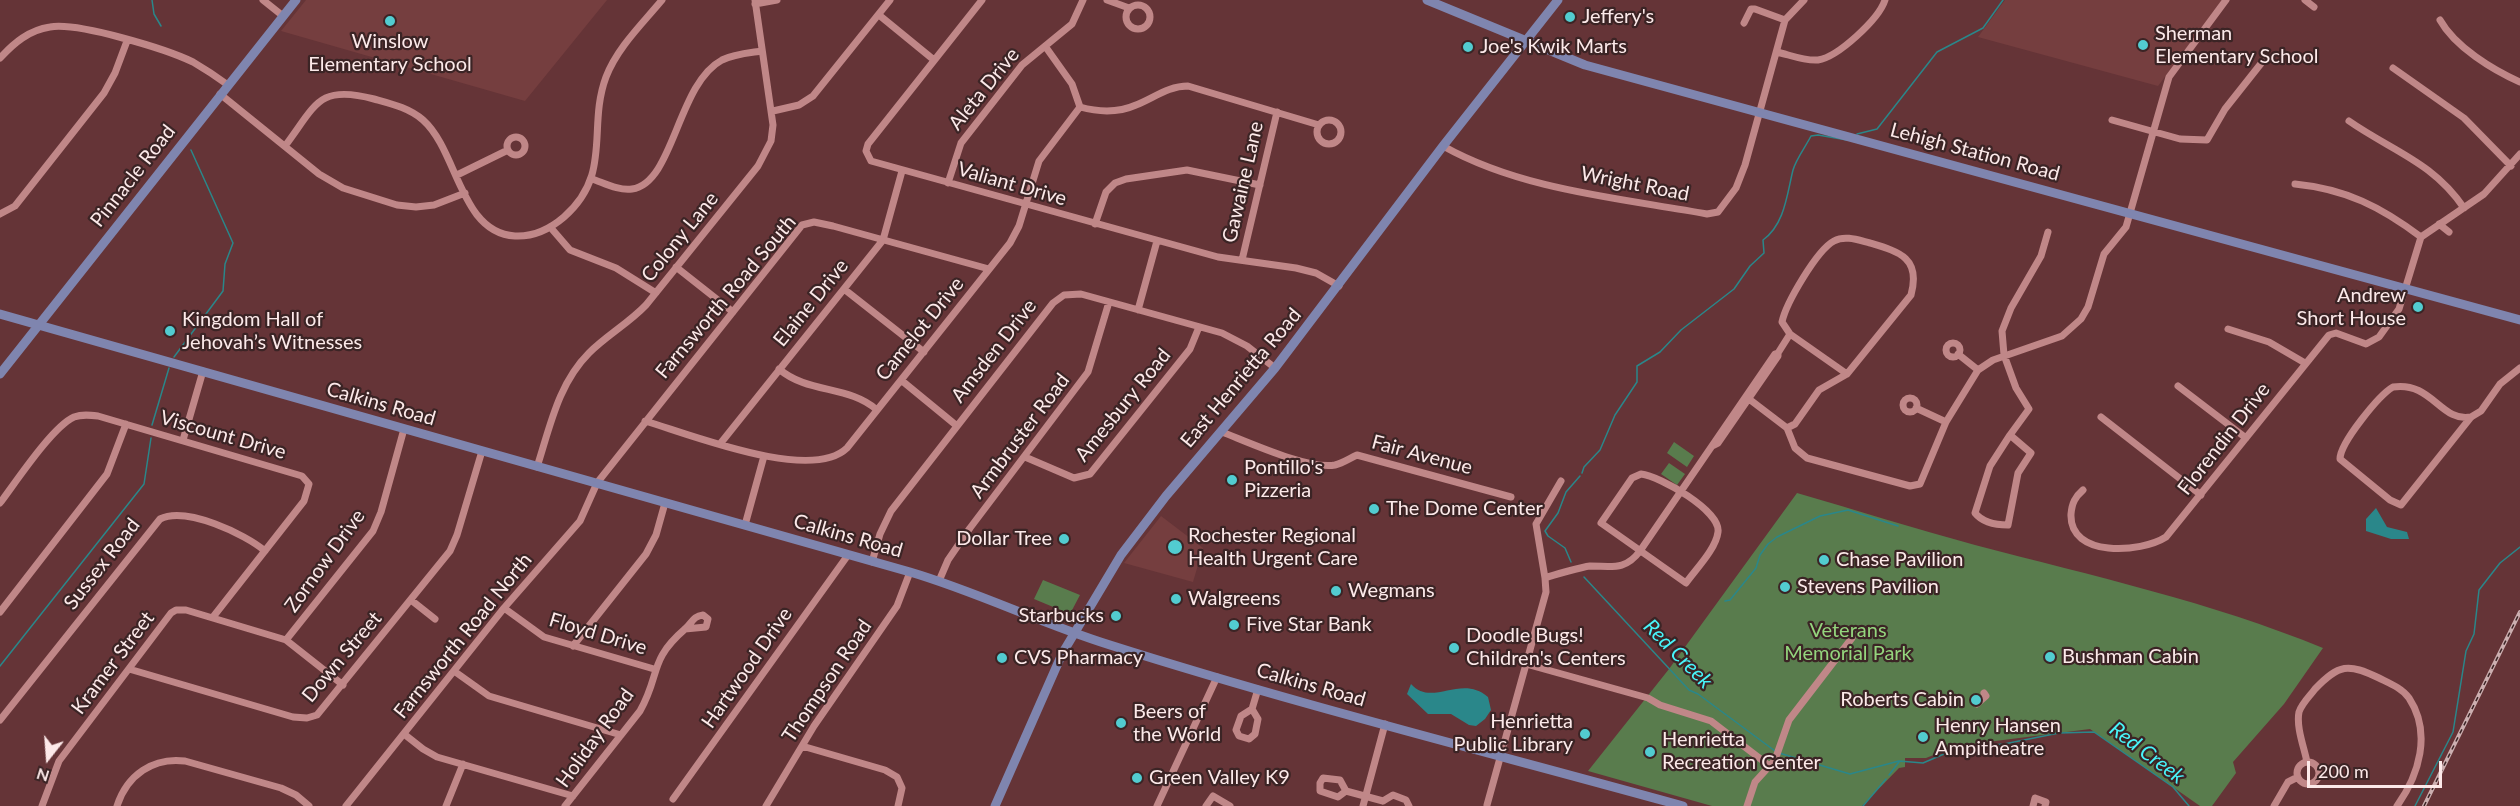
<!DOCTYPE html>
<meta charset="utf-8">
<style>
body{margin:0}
#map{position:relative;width:2520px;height:806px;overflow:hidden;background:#653437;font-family:Lato,sans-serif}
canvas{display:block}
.north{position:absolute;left:18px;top:728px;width:60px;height:60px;-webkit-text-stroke:4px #3b2425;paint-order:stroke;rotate:197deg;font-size:16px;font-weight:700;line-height:24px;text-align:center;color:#fce9e9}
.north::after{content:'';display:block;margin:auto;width:21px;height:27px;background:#fce9e9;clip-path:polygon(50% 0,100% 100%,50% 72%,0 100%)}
.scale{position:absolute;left:2307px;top:761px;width:135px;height:27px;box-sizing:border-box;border:3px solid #fce9e9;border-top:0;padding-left:8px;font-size:18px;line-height:21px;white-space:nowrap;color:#fce9e9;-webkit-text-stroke:4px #3b2425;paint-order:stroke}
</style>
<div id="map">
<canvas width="2520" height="806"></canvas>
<div class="north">N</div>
<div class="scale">200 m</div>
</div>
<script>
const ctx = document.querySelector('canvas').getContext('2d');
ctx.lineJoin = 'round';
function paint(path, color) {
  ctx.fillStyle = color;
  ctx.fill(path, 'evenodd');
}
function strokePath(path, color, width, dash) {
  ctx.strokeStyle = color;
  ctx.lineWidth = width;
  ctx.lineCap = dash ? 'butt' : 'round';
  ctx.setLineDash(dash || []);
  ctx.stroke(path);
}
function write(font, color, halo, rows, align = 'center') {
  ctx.font = font + ' Lato,sans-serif';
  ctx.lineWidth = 4.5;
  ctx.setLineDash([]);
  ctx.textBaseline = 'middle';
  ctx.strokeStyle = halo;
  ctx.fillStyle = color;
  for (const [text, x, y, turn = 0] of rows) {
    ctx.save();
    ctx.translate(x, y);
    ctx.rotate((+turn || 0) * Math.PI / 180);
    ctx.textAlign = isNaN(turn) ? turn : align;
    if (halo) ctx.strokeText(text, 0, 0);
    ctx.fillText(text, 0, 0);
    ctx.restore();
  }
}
paint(new Path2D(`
 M306 0H607L525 101 281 31Z
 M2005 0H2223L2158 86 1978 37Z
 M1161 516 1203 548 1193 582 1124 563Z`), '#753e3f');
paint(new Path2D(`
 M1674 442 1694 456 1687 467 1667 453Z
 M1669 463 1685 474 1677 485 1661 474Z
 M1797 493C1856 510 1916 529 1975 545 2093 576 2211 602 2323 648L2284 704 2233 762 2236 773 2212 806H2200L2090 729 1956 746 1926 758H1905V767L1899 768 1862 806H1712L1588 771 1669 669Z
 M1043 580 1080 595 1070 614 1034 599Z`), '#597c4d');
paint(new Path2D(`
 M2376 508 2387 527 2407 532 2409 539H2391L2366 531V519Z
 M1411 684C1432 708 1461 673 1488 697L1491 710 1485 719 1476 726 1469 725 1451 714H1428L1407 694Z`), '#2a878a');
strokePath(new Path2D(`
 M152 0 154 14 161 26
 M1857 134 1877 129 1937 52 1983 28 2003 0
 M174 357 223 291 225 264 233 243 191 150
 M152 425 169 368
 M1582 473 1584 467 1600 450 1615 415 1637 382V366L1660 352 1681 330 1734 289 1750 266 1764 253 1763 240C1785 224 1787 194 1793 170 1796 159 1806 146 1811 136L1818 135 1847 140
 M1571 562 1565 548 1548 536 1545 531 1558 513 1566 492 1580 476
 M1584 577 1689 690 1698 694 1775 751
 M1725 601 1730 600 1756 568 1760 555 1768 544 1777 537 1820 516 1848 510 1898 526
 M0 666 144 484 151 438
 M1779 753 1850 774 1899 761 1923 763 1958 748 2004 744 2059 733 2094 732 2173 787 2189 806
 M1889 775 1899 762
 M1863 806 1886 779
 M2415 806 2453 732 2466 651 2474 634 2479 590 2500 563 2520 547`), '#2a878a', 1.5);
strokePath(new Path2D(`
 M263 0 283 16
 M982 0 868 144 866 151 871 161 1218 257 1296 268 1316 273 1339 286
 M1107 0 1129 8
 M2305 0 2314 7
 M755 4 777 0
 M1126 17a12 12 0 1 1 24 0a12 12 0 1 1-24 0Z
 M879 15 934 60
 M2440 20C2455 47 2493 70 2520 82
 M1744 23 1751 9H1755L1785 20
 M1045 46 1072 84 1080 107
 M1777 52C1790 55 1804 61 1818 60 1838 57 1879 19 1885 0
 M0 58C14 43 29 30 50 27 78 22 166 49 193 62 205 69 217 77 228 85
 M2393 68 2464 118 2511 166
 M220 94 319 174 343 188 397 205 416 207 434 205 465 193
 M1080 107C1098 112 1118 113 1136 105 1154 98 1168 86 1188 86L1319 125
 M773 111 799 105 813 96 890 0
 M1317 132a12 12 0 1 1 24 0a12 12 0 1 1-24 0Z
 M2112 120 2180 139 2207 140 2225 109 2263 61
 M2349 121C2392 151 2433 162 2464 208
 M507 146a9 9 0 1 1 18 0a9 9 0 1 1-18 0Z
 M285 146C316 105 318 84 374 99 392 104 409 108 423 120 458 151 460 233 515 236 535 237 550 229 564 217 613 174 587 128 606 77 617 48 642 24 662 0
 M1443 146C1521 190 1619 198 1707 214L1718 212 1736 188 1745 165 1785 20 1804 0
 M457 175 508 150
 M592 179C604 183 619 191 632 189 674 183 677 84 722 60 734 54 749 53 762 51
 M948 183 961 143 1022 65 1072 24 1083 0
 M2295 184C2346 189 2381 207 2421 237
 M0 214 15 206 104 93 115 73 127 41
 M1095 224 1106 192 1115 183 1126 179 1187 170 1260 185
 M2439 224 2449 232
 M551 228 570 250 616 268 656 293
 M1242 260 1277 112
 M676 267 733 312
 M844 289 924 352
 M1138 310 1157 241
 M2228 329 2269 342 2305 363
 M1946 350a7 7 0 1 1 14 0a7 7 0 1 1-14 0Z
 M1778 353 1790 334
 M1958 354 1978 370
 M779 369C808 394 849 385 877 410
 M901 380 957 426
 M2178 386 2246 438
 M1903 405a7 7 0 1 1 14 0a7 7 0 1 1-14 0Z
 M1749 399 1787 428
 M1916 408 1946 422
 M2101 417 2201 495
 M2471 417C2441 423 2432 381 2393 387 2379 395 2340 443 2340 459L2390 500 2401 505 2471 417 2481 411 2500 384 2520 368
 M645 421C689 434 811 483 847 448L1010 243 1019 226 1039 161 1080 107
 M1787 428 1795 448 1807 458 1910 486 1920 484 1946 422 1978 370 1993 360 2062 336 2081 319 2088 307 2104 254 2126 227 2169 77 2226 0
 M1787 428 1795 424 1819 390 1847 374 1911 295C1921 258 1900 252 1870 243 1858 240 1845 235 1834 241 1817 250 1786 303 1782 322L1790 334 1847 374
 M1222 432C1248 442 1309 470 1335 465 1343 463 1350 458 1357 455L1511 497
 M2010 435 2031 453 2018 473 2008 525C1996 525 1983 523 1975 513L1990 466Z
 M2010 435 2029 409 2016 388 2004 355 2002 331 2011 308 2041 256 2048 232
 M183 440 203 371
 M720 444 883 240 902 171
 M1025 457 1074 478 1090 474 1190 349 1199 327
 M537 467C550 427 558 384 589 353 607 335 629 323 646 305L758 166 771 141 773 125 755 0
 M1641 474C1660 476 1721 511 1718 532 1716 549 1696 569 1686 583L1601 523 1632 478Z
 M1561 481 1536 524 1545 578C1553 575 1582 567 1590 566 1612 566 1625 571 1640 551L1775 354 1778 353V356L1718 443 1714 445
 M2083 490C2075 497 2072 503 2071 514 2069 558 2141 553 2166 537L2329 335 2336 333 2366 344 2379 337 2399 309 2421 237 2484 194 2520 154
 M0 503C16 482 52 427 74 417 82 414 90 415 98 416L302 476 309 484 304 501 213 617
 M745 525 764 456
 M872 562 880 534 891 511 1053 303 1064 295 1081 294 1222 333 1247 346 1275 368
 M939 581 948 560 970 528 1088 372 1109 302
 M411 600 435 619
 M504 608 544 637 654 669
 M0 612 107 474 126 424
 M286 640 373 531 381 512 404 429
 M573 646 646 554 656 535 665 503
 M1526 664 1648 698 1660 705 1711 721 1771 767
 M129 669 293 717 307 718 317 715 450 551 457 535 482 451
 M454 671 489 696 621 735
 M1977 704 1986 696 1984 693
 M1252 709 1258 719 1255 734 1249 739 1239 736 1236 730 1241 716 1252 709 1258 689
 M0 720 160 519C186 506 245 534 265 551
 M404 734 423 749 437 757 573 796
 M802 746 885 770 897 777 902 788 898 806
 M2307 762C2304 747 2296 727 2299 712 2302 703 2310 696 2315 689 2339 664 2348 663 2379 678 2389 683 2402 688 2409 698 2432 733 2419 775 2397 806
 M2297 773a11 11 0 1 1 22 0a11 11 0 1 1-22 0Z
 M1346 791 1338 797 1320 791V783L1323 778 1340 780 1346 791 1383 801
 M673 799 848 555
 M1383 801 1393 795 1406 800 1409 806
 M1487 805 1546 592 1545 578
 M42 806 59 761 171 613 176 610H186L286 640 343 685
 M117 806C127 775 153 757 185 761L281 788 296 795 309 806
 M346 806 504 608 580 521 597 483 802 225 814 222 833 226 989 269
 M446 806 463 764
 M565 806 640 711C661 674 648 661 685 629 692 623 693 616 703 615L708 619 706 627 685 629
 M766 806 814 726 897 606 910 572
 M1157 806 1217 677
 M1206 806 1213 796 1230 806
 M1363 806 1385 724
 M1747 806 1755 782 1775 760 1789 720 1852 638
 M2033 806 2035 798 2046 802 2045 806
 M2274 806 2288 782 2298 777`), '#c08788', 7);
strokePath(new Path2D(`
 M1427 0 1585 65 2520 320
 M0 314 910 572C978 592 1042 624 1110 645 1299 705 1492 753 1683 806
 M0 374 296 0
 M995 806 1062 654 1121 555 1166 496 1275 368 1443 146 1558 0`), '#7f85af', 9);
const rail = new Path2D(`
 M2424 806 2520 612`);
strokePath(rail, '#ccafb0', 4);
strokePath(rail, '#3b2425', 1.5, [4.5]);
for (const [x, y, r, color] of [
 [1570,17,6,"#52ccd0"],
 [390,21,6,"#52ccd0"],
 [2143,45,6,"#52ccd0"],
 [1468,47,6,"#52ccd0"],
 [2418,307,6,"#52ccd0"],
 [170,331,6,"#52ccd0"],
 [1232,480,6,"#52ccd0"],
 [1374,509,6,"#52ccd0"],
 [1064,539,6,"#52ccd0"],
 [1175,547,8,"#52ccd0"],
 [1824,560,6,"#52ccd0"],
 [1785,587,6,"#52ccd0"],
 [1336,591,6,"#52ccd0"],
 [1176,599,6,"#52ccd0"],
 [1116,616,6,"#52ccd0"],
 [1234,625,6,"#52ccd0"],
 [1454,648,6,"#52ccd0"],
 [2050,657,6,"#52ccd0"],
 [1002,658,6,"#52ccd0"],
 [1976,700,6,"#52ccd0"],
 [1121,723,6,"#52ccd0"],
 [1585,734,6,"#52ccd0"],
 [1923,737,6,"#52ccd0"],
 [1650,752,6,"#52ccd0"],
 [1137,778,6,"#52ccd0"]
]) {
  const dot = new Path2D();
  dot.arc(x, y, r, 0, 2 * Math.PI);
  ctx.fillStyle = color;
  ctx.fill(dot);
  strokePath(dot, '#3b2425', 2);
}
write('20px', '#fce9e9', '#3b2425', [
 ["Jeffery's",1582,17],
 ["Sherman",2155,34],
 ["Elementary School",2155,57],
 ["Winslow",390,42,"center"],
 ["Elementary School",390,65,"center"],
 ["Joe's Kwik Marts",1480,47],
 ["Andrew",2406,296,"right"],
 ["Short House",2406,319,"right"],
 ["Kingdom Hall of",182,320],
 ["Jehovah’s Witnesses",182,343],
 ["Pontillo's",1244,468],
 ["Pizzeria",1244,491],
 ["The Dome Center",1386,509],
 ["Rochester Regional",1188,536],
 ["Health Urgent Care",1188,559],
 ["Dollar Tree",1052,539,"right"],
 ["Chase Pavilion",1836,560],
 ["Stevens Pavilion",1797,587],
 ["Wegmans",1348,591],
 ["Walgreens",1188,599],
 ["Starbucks",1104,616,"right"],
 ["Five Star Bank",1246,625],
 ["Doodle Bugs!",1466,636],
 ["Children's Centers",1466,659],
 ["Bushman Cabin",2062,657],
 ["CVS Pharmacy",1014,658],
 ["Roberts Cabin",1964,700,"right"],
 ["Beers of",1133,712],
 ["the World",1133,735],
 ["Henrietta",1573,722,"right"],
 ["Public Library",1573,745,"right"],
 ["Henry Hansen",1935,726],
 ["Ampitheatre",1935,749],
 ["Henrietta",1662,740],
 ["Recreation Center",1662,763],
 ["Green Valley K9",1149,778]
], 'left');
write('20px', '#fce9e9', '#3b2425', [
 ["Aleta Drive",984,89,-51],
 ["Lehigh Station Road",1975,152,15],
 ["Pinnacle Road",133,176,-52],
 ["Gawaine Lane",1243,182,-77],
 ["Valiant Drive",1012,184,16],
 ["Wright Road",1635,184,11],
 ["Colony Lane",680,237,-51],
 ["Farnsworth Road South",726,297,-50],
 ["Elaine Drive",811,303,-51],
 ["Camelot Drive",920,329,-51],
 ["Amsden Drive",994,351,-52],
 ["East Henrietta Road",1241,378,-50],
 ["Calkins Road",381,404,16],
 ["Amesbury Road",1123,405,-51],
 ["Viscount Drive",223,435,16],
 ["Armbruster Road",1020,436,-53],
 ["Florendin Drive",2224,439,-52],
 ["Fair Avenue",1422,455,15],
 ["Calkins Road",848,536,16],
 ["Zornow Drive",325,561,-54],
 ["Sussex Road",102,564,-52],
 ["Floyd Drive",598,634,17],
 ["Farnsworth Road North",463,636,-51],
 ["Down Street",342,657,-50],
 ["Kramer Street",113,663,-53],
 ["Hartwood Drive",747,668,-55],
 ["Thompson Road",827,681,-56],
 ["Calkins Road",1311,685,16],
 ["Holiday Road",595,738,-54]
]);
write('20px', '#94d57d', '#3b2425', [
 ["Veterans",1848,631],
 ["Memorial Park",1848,654]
]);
write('italic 21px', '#48f4f9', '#3b2425', [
 ["Red Creek",1678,654,45],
 ["Red Creek",2147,753,37]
]);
</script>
